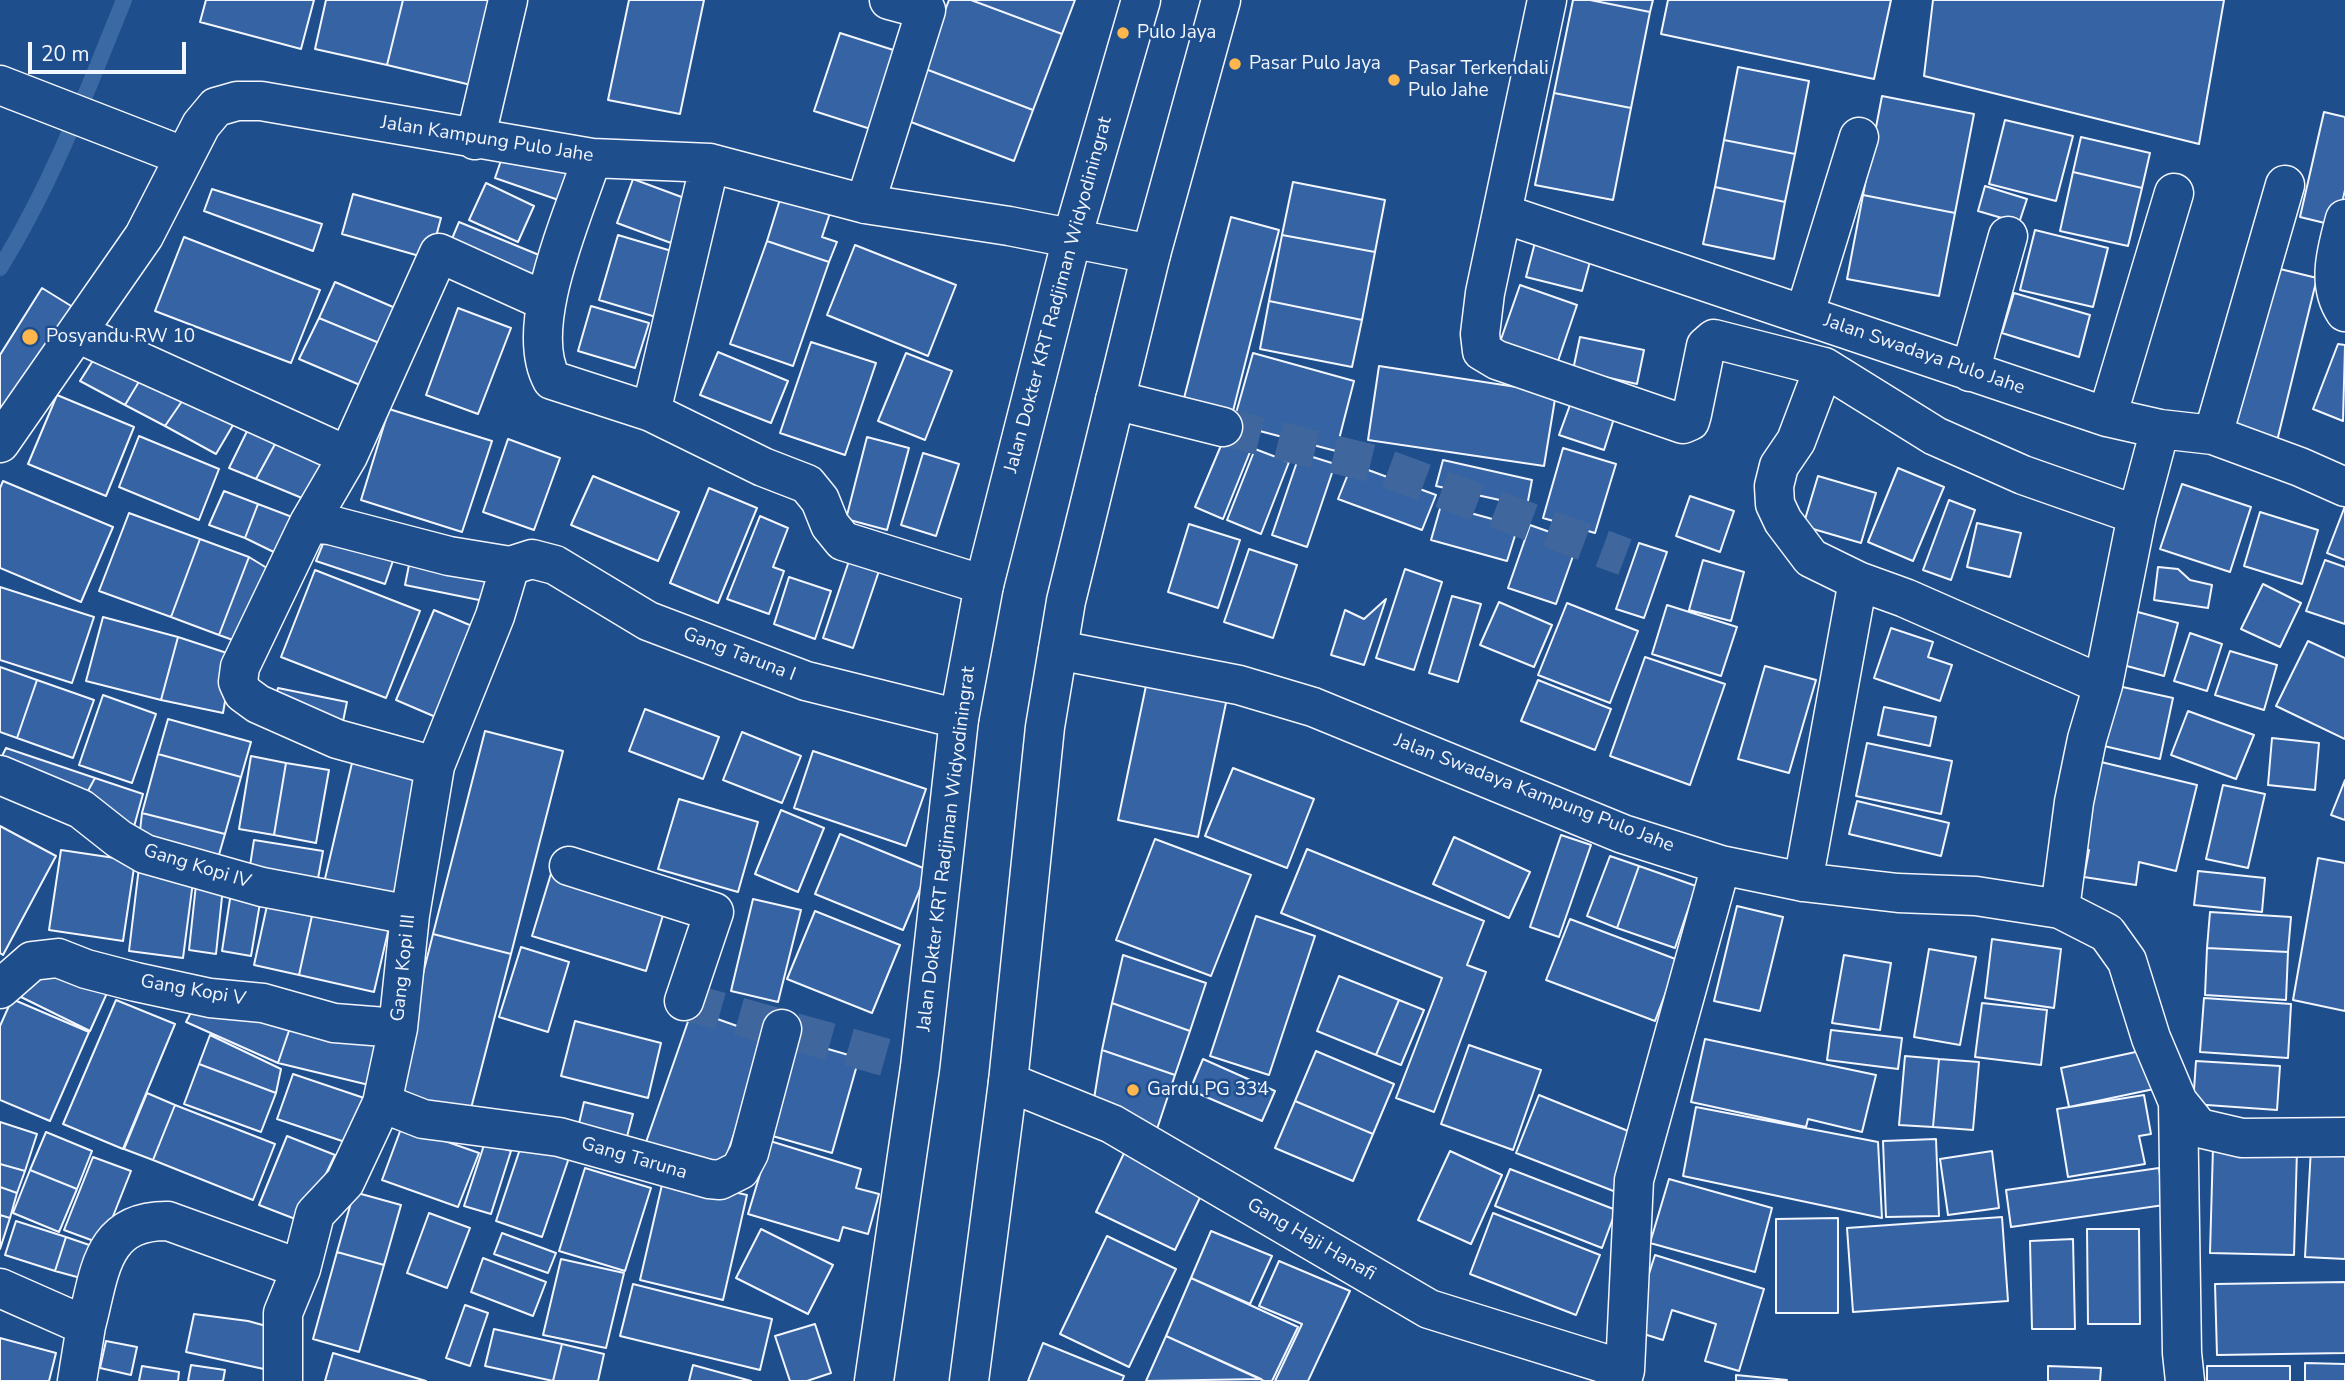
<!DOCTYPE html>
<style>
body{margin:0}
#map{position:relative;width:2345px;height:1381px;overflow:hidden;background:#1f4e8c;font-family:"Nunito Sans",sans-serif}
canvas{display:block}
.scale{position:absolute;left:28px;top:42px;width:158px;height:32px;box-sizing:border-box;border:4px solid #f2f6ff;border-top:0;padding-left:9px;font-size:21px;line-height:24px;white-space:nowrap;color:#f2f6ff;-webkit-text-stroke:5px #1f4e8c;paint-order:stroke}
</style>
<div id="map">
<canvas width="2345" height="1381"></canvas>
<div class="scale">20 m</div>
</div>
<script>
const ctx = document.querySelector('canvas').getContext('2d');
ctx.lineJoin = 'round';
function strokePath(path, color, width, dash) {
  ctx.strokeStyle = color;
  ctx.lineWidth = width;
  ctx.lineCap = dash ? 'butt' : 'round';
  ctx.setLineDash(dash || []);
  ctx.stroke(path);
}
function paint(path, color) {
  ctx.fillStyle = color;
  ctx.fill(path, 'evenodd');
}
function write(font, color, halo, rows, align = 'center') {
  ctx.font = font + ' "Nunito Sans",sans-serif';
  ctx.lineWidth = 5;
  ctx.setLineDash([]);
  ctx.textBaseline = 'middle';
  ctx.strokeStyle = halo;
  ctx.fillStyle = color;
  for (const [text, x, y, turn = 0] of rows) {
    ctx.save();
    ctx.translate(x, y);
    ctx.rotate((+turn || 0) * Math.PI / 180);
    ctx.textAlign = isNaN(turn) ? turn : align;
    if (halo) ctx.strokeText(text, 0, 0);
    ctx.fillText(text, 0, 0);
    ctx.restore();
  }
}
strokePath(new Path2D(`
 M0 268C52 184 87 91 124 0`), '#3b69a3', 16);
const building = new Path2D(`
 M206 0H314L301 49 200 22Z
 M326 0H403L387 65 315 49Z
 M403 0H491L471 85 387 65Z
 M629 0H704L680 114 608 100Z
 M949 0H971L1062 34 1033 110 923 68Z
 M971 0H1075L1062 34Z
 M1573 0H1590L1650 12 1631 108 1554 93Z
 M1590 0H1653L1650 12Z
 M1668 0H1891L1874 79 1661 34Z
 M1933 0H2224L2199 144 1924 76Z
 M840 33 906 54 880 132 814 111Z
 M1738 67 1809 81 1795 154 1724 140Z
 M923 68 1033 110 1014 161 903 119Z
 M1554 93 1631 108 1613 200 1535 185Z
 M1882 96 1974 114 1955 213 1863 195Z
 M2324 112 2345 117V190L2337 226 2300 217Z
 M2005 120 2073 136 2056 201 1989 184Z
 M2081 137 2150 153 2142 188 2073 172Z
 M1724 140 1795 154 1785 202 1715 187Z
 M506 146 581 172 570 204 495 178Z
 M2073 172 2142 188 2128 246 2060 231Z
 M633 179 687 199 671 243 617 223Z
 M1293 182 1385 200 1375 252 1282 235Z
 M486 183 534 206 518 242 469 220Z
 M1985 186 2027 199 2019 223 1978 211Z
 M1715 187 1785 202 1774 259 1703 244Z
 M212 189 322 224 313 251 204 211Z
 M353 194 441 218 430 259 342 234Z
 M1863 195 1955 213 1939 296 1847 279Z
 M781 196 830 213 822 237 837 242 829 262 767 241Z
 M1231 217 1279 230 1232 415 1183 402Z
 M459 222 556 262 543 293 446 253Z
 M2035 230 2108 248 2093 307 2020 290Z
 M1538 231 1594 247 1582 291 1526 277Z
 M618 235 675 252 656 317 599 300Z
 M1282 235 1375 252 1362 320 1269 301Z
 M184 237 320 290 291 363 155 311Z
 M767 241 829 262 793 366 730 344Z
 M855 245 956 285 928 356 827 315Z
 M2272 267 2317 278 2277 441 2233 430Z
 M335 282 400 310 384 345 319 318Z
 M1520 285 1577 305 1557 364 1499 345Z
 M42 288 76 309 0 429V355Z
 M2014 293 2090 315 2079 357 2002 333Z
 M1269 301 1362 320 1352 367 1260 349Z
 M591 306 649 323 635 368 578 351Z
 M458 308 511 328 478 414 426 395Z
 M319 318 384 345 367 388 299 359Z
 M1580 337 1644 350 1637 384 1573 370Z
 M811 342 876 363 845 455 780 433Z
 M2338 344 2345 345 2343 421 2313 409Z
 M99 351 146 370 125 405 80 381Z
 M718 352 788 381 771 423 700 395Z
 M906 353 952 371 925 440 878 421Z
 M1253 353 1354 381 1336 451 1233 424Z
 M1379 366 1556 393 1544 466 1368 440Z
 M146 370 189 391 165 426 125 405Z
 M189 391 239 415 216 454 165 426Z
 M1574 394 1617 409 1604 450 1559 435Z
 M57 395 134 427 106 496 28 464Z
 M389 409 492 441 462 532 361 500Z
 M252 421 280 435 256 479 229 468Z
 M280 435 336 458 314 503 256 479Z
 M139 436 219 469 199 520 119 487Z
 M1225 436 1252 447 1223 519 1195 507Z
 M867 437 909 448 887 530 846 519Z
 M508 439 560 458 534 530 483 512Z
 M1563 448 1616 464 1595 533 1543 518Z
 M1255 449 1289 462 1261 534 1227 520Z
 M923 453 959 464 936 536 901 525Z
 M1300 453 1335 464 1307 547 1272 535Z
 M1443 460 1532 480 1527 506 1436 486Z
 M1352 464 1436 495 1422 530 1338 499Z
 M1898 468 1944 487 1913 561 1868 542Z
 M593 476 679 512 658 561 571 525Z
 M1818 476 1876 493 1861 543 1803 526Z
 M3 481 113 527 81 602 0 568V488Z
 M2182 484 2251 507 2230 572 2160 549Z
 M709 488 757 508 718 603 670 583Z
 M224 491 258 504 245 538 209 525Z
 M1690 496 1734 511 1720 552 1676 536Z
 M1949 500 1975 510 1951 580 1923 570Z
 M258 504 300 520 284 557 245 538Z
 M1441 505 1518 526 1507 561 1431 540Z
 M2345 506V560L2327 553Z
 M2260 512 2318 530 2302 584 2244 566Z
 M129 513 200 539 171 617 99 591Z
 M760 516 788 528 773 567 784 571 769 614 727 599Z
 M1977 523 2021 533 2010 577 1967 567Z
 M1189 524 1240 540 1218 608 1168 592Z
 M1530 525 1578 542 1556 604 1508 588Z
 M329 529 397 549 385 584 316 561Z
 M200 539 249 557 219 635 171 617Z
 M1639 543 1667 552 1644 618 1616 609Z
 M853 549 883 559 853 648 823 638Z
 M1249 549 1297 565 1273 638 1224 622Z
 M249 557 275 573 244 644 219 635Z
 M410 560 490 576 484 601 405 585Z
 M1703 560 1744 572 1731 621 1689 610Z
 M2325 560 2345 567V624L2306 611Z
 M2158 567 2178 569 2190 580 2212 585 2208 608 2154 600Z
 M1405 569 1442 582 1414 670 1376 658Z
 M315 570 420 611 386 698 281 657Z
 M789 577 831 591 815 639 774 624Z
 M2263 584 2301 603 2280 647 2241 629Z
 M0 587 94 617 72 683 0 660Z
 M1452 596 1481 604 1458 682 1429 673Z
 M1386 599 1364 665 1331 655 1345 610 1364 619Z
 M1499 602 1552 625 1534 667 1480 645Z
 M1567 603 1638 631 1610 703 1538 675Z
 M1667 605 1737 627 1721 676 1652 654Z
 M2127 609 2178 623 2164 676 2112 662Z
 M434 610 484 631 445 721 396 700Z
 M103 617 178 637 161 700 86 681Z
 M1891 628 1933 642 1928 657 1952 665 1940 701 1874 678Z
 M2190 633 2222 644 2207 691 2174 681Z
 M178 637 233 655 223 713 161 700Z
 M2308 641 2345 658V739L2276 706Z
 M2230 651 2277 665 2264 710 2215 695Z
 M1645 657 1725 684 1690 785 1610 756Z
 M1765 666 1816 680 1789 773 1738 759Z
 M0 667 37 680 17 738 0 732Z
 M37 680 94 700 73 758 17 738Z
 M1538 680 1611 709 1595 750 1521 721Z
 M1147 681 1227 698 1198 837 1118 820Z
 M2118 686 2173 698 2160 759 2104 746Z
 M278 688 347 702 341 731 274 702Z
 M103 695 156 714 132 783 79 765Z
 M1884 707 1936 717 1930 746 1878 735Z
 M645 709 719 737 703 779 629 751Z
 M2188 711 2254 735 2236 779 2171 755Z
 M168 719 251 742 241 777 158 754Z
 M485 731 563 751 511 954 433 934Z
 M742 732 801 756 782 803 723 780Z
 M2272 738 2319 743 2315 790 2268 785Z
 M1867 743 1952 761 1941 814 1856 796Z
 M6 748 95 778 83 800 0 760Z
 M813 751 926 789 906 846 794 808Z
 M158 754 241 777 225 834 142 813Z
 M251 756 286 763 274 835 239 829Z
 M2101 762 2197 785 2176 871 2139 862 2136 885 2084 877 2089 850 2080 848Z
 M286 763 329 770 316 843 274 835Z
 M352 763 428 776 406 900 324 883Z
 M1233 768 1314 799 1287 868 1205 836Z
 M95 778 143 794 132 834 83 800Z
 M2345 780V820L2331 815Z
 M2223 785 2265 794 2248 868 2206 859Z
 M679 799 758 822 738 892 658 869Z
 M1857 801 1949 823 1941 856 1849 834Z
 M781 810 824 828 798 892 755 874Z
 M142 813 225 834 216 865 139 840Z
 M0 826 56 856 3 955 0 953Z
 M840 834 928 870 903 930 815 894Z
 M1561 835 1591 845 1559 937 1530 927Z
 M1454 837 1530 872 1509 918 1433 884Z
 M1155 839 1251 875 1211 976 1116 940Z
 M254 840 323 851 317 884 249 872Z
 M1307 849 1484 921 1467 965 1486 972 1434 1112 1396 1098 1442 978 1281 913Z
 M61 850 135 861 123 941 49 930Z
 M1610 856 1639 866 1617 928 1587 916Z
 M2318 858 2345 863V1011L2293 1000Z
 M1639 866 1696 886 1675 948 1617 928Z
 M139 867 194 874 183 958 129 951Z
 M553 867 667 902 646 971 532 936Z
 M2198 871 2265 878 2262 912 2194 905Z
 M197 875 224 878 216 954 189 950Z
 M232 886 262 891 251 956 222 951Z
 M270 892 315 902 299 975 254 965Z
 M753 899 801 910 778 1002 731 991Z
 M315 902 391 919 374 992 299 975Z
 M1737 906 1783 917 1760 1011 1714 1001Z
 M815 911 900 945 872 1013 787 979Z
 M2210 912 2291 917 2288 952 2207 948Z
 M1256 916 1315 936 1269 1075 1210 1056Z
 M1570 919 1678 960 1655 1021 1546 980Z
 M433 934 511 954 468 1120 391 1101Z
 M1992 939 2061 949 2054 1008 1985 998Z
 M521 947 569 962 548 1032 499 1017Z
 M2207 948 2288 952 2286 1000 2205 995Z
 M1929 949 1976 957 1960 1045 1914 1037Z
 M1123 955 1206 983 1190 1031 1112 1003Z
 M1844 955 1891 963 1880 1030 1832 1023Z
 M35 971 107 993 90 1031 21 997Z
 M1339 976 1399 1000 1376 1055 1317 1031Z
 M2204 998 2291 1004 2288 1058 2200 1052Z
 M12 999 89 1032 50 1121 0 1100V1026Z
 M116 1000 175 1024 123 1149 63 1124Z
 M1399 1000 1424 1010 1401 1065 1376 1055Z
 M197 1001 293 1019 278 1063 186 1022Z
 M1112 1003 1190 1031 1175 1075 1102 1050Z
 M1982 1003 2047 1010 2041 1065 1975 1057Z
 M692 1010 768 1037 720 1174 644 1148Z
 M293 1019 383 1043 369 1085 278 1063Z
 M575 1021 661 1043 648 1098 561 1076Z
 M1831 1030 1902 1038 1898 1069 1827 1060Z
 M210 1035 281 1069 276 1093 199 1064Z
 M790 1038 859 1058 832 1153 762 1133Z
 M1705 1039 1876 1075 1862 1132 1808 1119 1806 1127 1691 1102Z
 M1469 1045 1541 1070 1513 1150 1441 1124Z
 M1102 1050 1175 1075 1157 1129 1093 1105Z
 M2145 1050 2154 1089 2069 1107 2061 1068Z
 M1316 1051 1394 1084 1373 1134 1295 1101Z
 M1905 1056 1939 1059 1933 1127 1899 1125Z
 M1203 1059 1275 1091 1262 1121 1190 1090Z
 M1939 1059 1979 1062 1973 1130 1933 1127Z
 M2196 1061 2280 1066 2277 1110 2193 1104Z
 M199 1064 276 1093 261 1132 184 1104Z
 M293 1074 370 1100 351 1144 277 1119Z
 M147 1093 175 1105 153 1160 124 1149Z
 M1539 1095 1638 1135 1616 1192 1516 1153Z
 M2144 1095 2151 1134 2139 1136 2145 1164 2068 1177 2057 1109Z
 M1295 1101 1373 1134 1353 1181 1275 1148Z
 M584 1102 633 1114 625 1144 577 1132Z
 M175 1105 275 1144 253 1200 153 1160Z
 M1696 1107 1878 1142 1882 1218 1683 1176Z
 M0 1122 37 1134 25 1171 0 1164Z
 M402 1126 479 1153 458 1207 382 1180Z
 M46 1132 92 1151 77 1189 30 1170Z
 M287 1136 335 1155 303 1222 259 1205Z
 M524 1137 571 1152 542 1237 496 1221Z
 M1936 1139 1939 1216 1886 1217 1883 1141Z
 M770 1141 861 1169 856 1188 879 1194 868 1234 843 1227 839 1241 748 1214Z
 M485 1142 511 1151 491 1214 464 1206Z
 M2213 1147 2297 1150 2294 1255 2210 1253Z
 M2311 1148 2345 1150V1259L2305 1257Z
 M1126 1149 1205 1187 1175 1250 1096 1212Z
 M1450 1151 1502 1175 1471 1244 1418 1220Z
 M1992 1151 1999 1208 1948 1215 1940 1159Z
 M93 1157 131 1171 102 1244 64 1230Z
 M0 1164 25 1171 17 1193 0 1187Z
 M585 1168 651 1188 625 1271 559 1251Z
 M2159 1168 2164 1205 2011 1227 2006 1190Z
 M1510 1169 1616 1210 1602 1248 1495 1206Z
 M30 1170 77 1189 59 1232 13 1213Z
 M664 1176 747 1195 723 1300 640 1280Z
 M1669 1179 1772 1208 1755 1272 1650 1243Z
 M0 1187 17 1193 10 1218 0 1215Z
 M354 1192 401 1205 384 1265 337 1252Z
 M429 1213 470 1228 447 1288 407 1273Z
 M1493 1213 1600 1255 1576 1315 1470 1274Z
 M0 1215 10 1218 0 1249Z
 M2002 1217 2008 1301 1853 1312 1847 1228Z
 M1838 1218V1313H1776V1219Z
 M16 1221 66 1237 55 1271 5 1255Z
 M761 1229 833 1265 808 1314 736 1278Z
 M2087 1229H2139L2140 1324H2088Z
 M1211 1231 1272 1256 1250 1304 1191 1278Z
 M502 1233 556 1253 548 1273 494 1254Z
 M1107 1236 1176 1269 1129 1367 1060 1334Z
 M66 1237 98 1248 88 1280 55 1271Z
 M2073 1239 2075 1329H2032L2030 1241Z
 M337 1252 384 1265 359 1352 313 1339Z
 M1655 1255 1764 1289 1739 1371 1705 1361 1716 1324 1672 1310 1663 1340 1631 1330Z
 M483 1258 546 1282 533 1316 471 1292Z
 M561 1259 624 1273 606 1348 543 1335Z
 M1279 1261 1350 1291 1308 1381H1275L1302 1324 1259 1306Z
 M1191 1278 1298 1327 1272 1381H1264L1166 1336Z
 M2345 1282V1353L2217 1355 2215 1284Z
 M633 1284 772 1319 760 1370 620 1336Z
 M465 1305 488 1313 470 1366 446 1358Z
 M194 1314 248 1321 270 1327 273 1371 186 1352Z
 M815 1324 831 1373 807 1381H790L775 1336Z
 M494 1329 562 1344 553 1381 485 1366Z
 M1166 1336 1261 1379 1146 1381Z
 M0 1338 56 1353 49 1381H0Z
 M106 1341 137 1347 131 1375 100 1368Z
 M1043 1343 1124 1376 1122 1381H1028Z
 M562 1344 604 1354 598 1381H553Z
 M333 1353 426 1381H325Z
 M2305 1363 2345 1364V1381H2305Z
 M191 1365 225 1370 223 1381H188Z
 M693 1365 751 1381H689Z
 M142 1366 179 1372 178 1381H139Z
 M2048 1366 2101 1368 2100 1381H2048Z
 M2207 1366H2290V1381H2207Z
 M1736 1375 1787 1380 1786 1381H1736Z`);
paint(building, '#3563a3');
strokePath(building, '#f2f6ff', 2);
strokePath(new Path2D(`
 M1223 427 1374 464 1625 557
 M684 1001 920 1067`), '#3f679d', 38, [38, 19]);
const minor = new Path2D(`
 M1547 0 1485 293 1480 334 1482 351 1497 360 1683 424 1690 421 1692 414 1706 346 1714 339 1824 367 1935 436 2023 475 2137 515
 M0 85 183 156
 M475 140 508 0
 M592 158C574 214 522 326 552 380L651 412 763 467 807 484 820 500 830 525 843 541 984 585
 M865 204 926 10 889 0
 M1504 214 2107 417 2160 429 2213 435 2300 467 2345 487
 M2345 219C2337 249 2326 284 2345 312
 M1805 313 1859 137
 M77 333 348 456
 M1824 367 1796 441 1779 466 1774 486 1775 504 1783 521 1811 558 1858 581 1905 598 2103 685
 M1970 372 2008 236
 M1115 400 1223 427
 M651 412 710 163
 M2107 417 2174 193
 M2213 435 2285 185
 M0 443 144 236 201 125 216 107 237 101H261L592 158 710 163 865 204 1009 226 1151 254
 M309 523 330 525 449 556 510 566
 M1058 650 1239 685 1313 707 1623 834 1721 865 1803 882 1898 893 1976 896 2060 909 2107 933 2127 961 2151 1038 2178 1102 2199 1128 2242 1138 2345 1137
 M435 766 337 739 258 704 243 693 238 682 240 667 309 523 348 456 439 253 545 301
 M0 775 81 809 119 839 145 854 262 887 410 915
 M569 866 714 912 684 1001
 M1803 882 1858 581
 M2060 909 2074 802 2087 739 2103 685 2137 515 2160 429
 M0 989 32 961 58 958 86 969 136 982 210 998 263 1003 334 1023 398 1028
 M1008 1082 1112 1124 1429 1309 1625 1370
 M2178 1102 2182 1353 2185 1381
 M382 1103 423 1119 559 1137 709 1179 720 1180 740 1170 749 1153 782 1029
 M0 1288 86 1326 77 1381
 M86 1326C100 1274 100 1220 168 1221L301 1269
 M283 1381V1313L301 1269 315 1214 345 1182 382 1103 398 1028 410 915 435 766 495 616 510 566 532 559 555 565 648 621 806 681 959 719
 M1622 1381 1625 1370 1634 1180 1721 865`);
const primary = new Path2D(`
 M874 1381 920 1067 959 719 984 585 1072 238 1141 0
 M969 1381 1008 1082 1045 727 1066 601 1151 254 1221 0`);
strokePath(minor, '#f2f6ff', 41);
strokePath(primary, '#f2f6ff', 41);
strokePath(minor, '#1f4e8c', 38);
strokePath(primary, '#1f4e8c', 38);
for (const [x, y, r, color] of [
 [1123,33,7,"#ffb74d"],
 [1235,64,7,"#ffb74d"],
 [1394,80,7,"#ffb74d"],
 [30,337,9,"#ffb74d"],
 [1133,1090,7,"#ffb74d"]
]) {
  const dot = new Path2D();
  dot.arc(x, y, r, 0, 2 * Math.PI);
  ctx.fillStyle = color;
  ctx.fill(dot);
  strokePath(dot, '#1f4e8c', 2.5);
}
write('19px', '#f2f6ff', '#1f4e8c', [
 ["Pulo Jaya",1137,33],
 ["Pasar Pulo Jaya",1249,64],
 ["Pasar Terkendali",1408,69],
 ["Pulo Jahe",1408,91],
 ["Posyandu RW 10",46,337],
 ["Gardu PG 334",1147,1090]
], 'left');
write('19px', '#f2f6ff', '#1f4e8c', [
 ["Jalan Kampung Pulo Jahe",487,140,9],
 ["Jalan Dokter KRT Radjiman Widyodiningrat",1059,295,-75],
 ["Jalan Swadaya Pulo Jahe",1924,355,19],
 ["Gang Taruna I",739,655,21],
 ["Jalan Swadaya Kampung Pulo Jahe",1534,794,21],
 ["Jalan Dokter KRT Radjiman Widyodiningrat",947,849,-83],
 ["Gang Kopi IV",197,867,17],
 ["Gang Kopi III",404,968,-84],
 ["Gang Kopi V",193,991,10],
 ["Gang Taruna",634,1159,16],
 ["Gang Haji Hanafi",1311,1240,30]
]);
</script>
